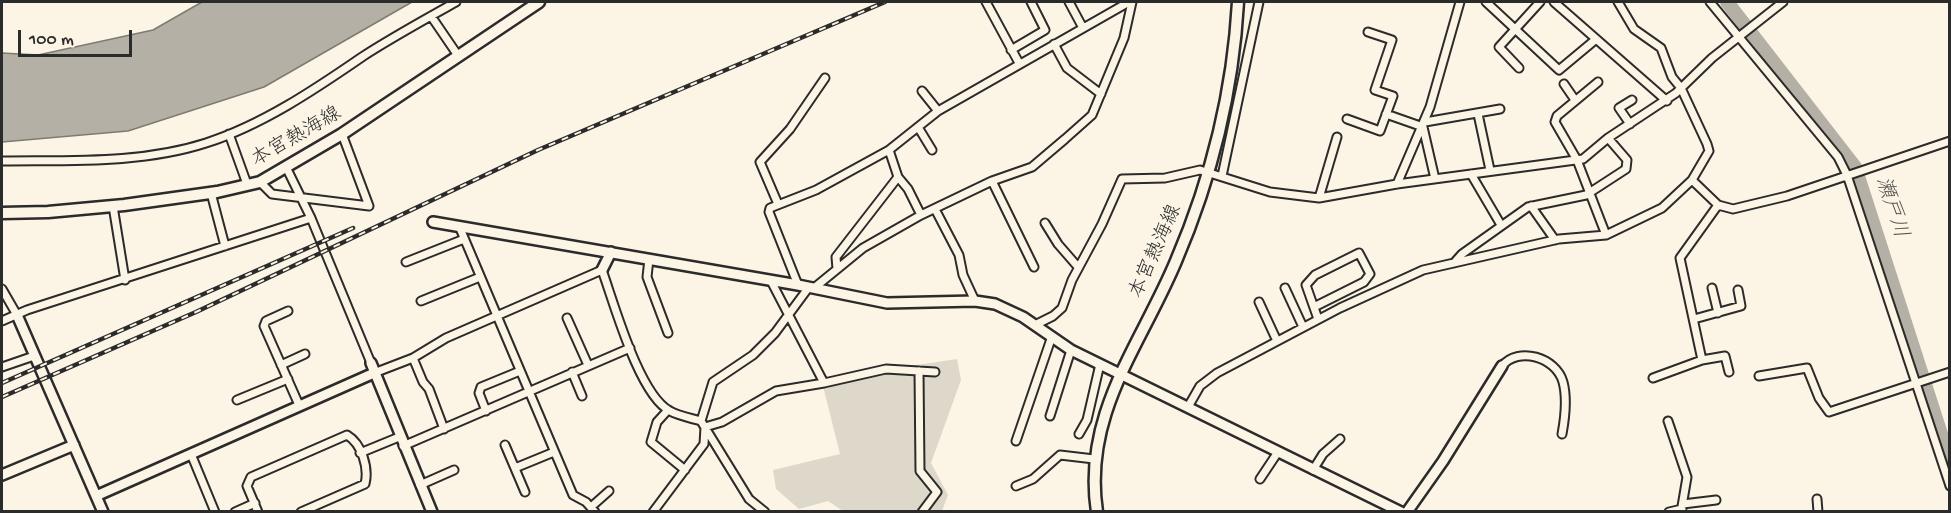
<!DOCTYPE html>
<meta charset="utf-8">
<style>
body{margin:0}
#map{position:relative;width:1951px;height:513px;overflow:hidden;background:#fcf5e5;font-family:"Gochi Hand",sans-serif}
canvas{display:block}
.frame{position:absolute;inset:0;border:3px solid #2b2b2b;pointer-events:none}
.scale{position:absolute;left:18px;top:30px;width:114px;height:27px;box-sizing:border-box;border:3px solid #2b2b2b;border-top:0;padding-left:8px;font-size:18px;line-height:21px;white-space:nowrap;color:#2b2b2b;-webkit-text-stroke:4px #fcf5e5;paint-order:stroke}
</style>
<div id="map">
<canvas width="1951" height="513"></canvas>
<div class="frame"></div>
<div class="scale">100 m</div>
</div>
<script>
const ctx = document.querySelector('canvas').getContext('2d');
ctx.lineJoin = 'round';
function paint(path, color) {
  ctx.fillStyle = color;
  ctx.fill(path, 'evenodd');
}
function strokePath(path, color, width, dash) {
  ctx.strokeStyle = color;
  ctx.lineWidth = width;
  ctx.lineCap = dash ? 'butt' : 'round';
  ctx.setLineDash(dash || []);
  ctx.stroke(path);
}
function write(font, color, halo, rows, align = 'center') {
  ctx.font = font + ' "Gochi Hand","Klee One",sans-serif';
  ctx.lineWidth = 4.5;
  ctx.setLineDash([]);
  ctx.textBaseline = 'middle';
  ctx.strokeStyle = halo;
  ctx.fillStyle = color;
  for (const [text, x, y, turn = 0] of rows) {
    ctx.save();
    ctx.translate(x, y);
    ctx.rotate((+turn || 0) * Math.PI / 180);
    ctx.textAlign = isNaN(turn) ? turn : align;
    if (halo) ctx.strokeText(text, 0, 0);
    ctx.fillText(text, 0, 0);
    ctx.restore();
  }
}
paint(new Path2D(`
 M957 359 961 380 931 463 948 495 942 511H843L828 501 799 509 776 489 773 470 840 454 823 386 876 371Z`), '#ded8ca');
const water = new Path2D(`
 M202 2H412L264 87 128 131 2 142V53L38 55 153 30Z`);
paint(water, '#b4b0a5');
strokePath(water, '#7d7b74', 1.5);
strokePath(new Path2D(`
 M1727 2 1855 167 1950 462`), '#b4b0a5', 14);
const street = new Path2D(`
 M986 2 1019 63
 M1069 2 1083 28
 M1486 2 1559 70 1595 40
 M1554 2 1667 101
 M1710 2 1838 157 1847 175 1950 486
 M431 16 459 57
 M1054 44 1067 68 1101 94
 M1011 50 1045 30 1031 2
 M1519 68 1499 47 1540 2
 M1598 82 1557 116 1555 122 1577 160 1606 235
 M1564 84 1575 100
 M922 91 938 111
 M1386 114 1423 127 1435 179
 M1478 114 1490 170
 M1347 119 1380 131 1393 96 1375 90 1392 40 1368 32
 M1425 122 1500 109
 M1630 124 1619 108 1632 100
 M918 127 932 150
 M229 134 247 184
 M889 150 898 177 908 189 921 215
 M2 161C69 160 141 164 206 143 262 125 314 90 362 57 391 38 426 19 456 2
 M287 169 311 218
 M1471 174 1501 225
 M1222 176 1259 2
 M1692 180 1718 205 1733 209 1787 196 1950 141
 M992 181 1034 267
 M260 182 272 194 369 206 342 134
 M1397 184 1430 107 1460 2
 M211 193 225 246
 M1319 198 1337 137
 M778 204 760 162 790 129 825 78
 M113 206 125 280
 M1531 206 1555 240
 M935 209 959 255 963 275 975 301
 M1045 223 1058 244 1078 267
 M459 226 573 495 586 502 595 512
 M649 259 647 277 668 333
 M406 262 464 239
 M1454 263 1462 254 1528 207 1586 195 1626 169 1627 160 1608 138
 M837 269 836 257 898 177
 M798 285 769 212 770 208 816 190 889 150 938 111 1129 2
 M814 288 863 248 921 215 992 181 1032 167 1065 139 1092 115 1124 38 1132 2
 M1285 288 1303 327
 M1712 288 1718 313
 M2 289 17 315
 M421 301 480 277
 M1259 302 1277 341
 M1314 307 1364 282 1370 274 1359 253 1315 275 1306 285 1318 319
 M288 311 266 321 264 326 299 405
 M567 318 588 365
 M1694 319 1741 306 1738 290
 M2 321 27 310 311 218 371 363
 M1035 325 1053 316 1062 308 1072 280 1102 224 1122 179 1165 178 1200 170 1270 192 1319 198 1397 184 1583 159 1608 138 1676 93 1712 58 1783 2
 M413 358 423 382 429 389 444 429
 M1702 360 1680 258 1718 205
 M281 365 305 354
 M1502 366C1518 346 1556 357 1563 382 1567 397 1565 418 1562 434
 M2 367 34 356
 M919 371 920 471 937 492 922 512
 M572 372 582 396
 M374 373 413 358 446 338 602 270C614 303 639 395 670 411 679 416 691 418 701 421L749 499 765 512
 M1759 376 1807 368 1819 398 1829 412 1950 372
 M1653 378 1702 360 1725 356 1729 372
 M824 383 886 369 935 372
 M237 400 288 379
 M1188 407 1200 386 1217 373 1340 308 1423 270 1559 239 1606 235 1662 208 1692 180 1709 151 1707 144 1681 88 1672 77 1661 48 1634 29 1618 2
 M668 410 657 422 651 442 685 470
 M486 411 479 393 481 387 520 371
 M1050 416 1071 350
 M701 421 713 382 753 355 775 333 809 287
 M1668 421 1687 477 1681 512
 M1079 434 1087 420 1100 364
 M1016 441 1051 339
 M505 445 525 492
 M403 446 630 348
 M360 453 399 437
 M191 454 215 512
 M515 468 554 452
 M1313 470 1323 454 1340 439
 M1260 479 1278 452
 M420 485 454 470
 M1016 486 1033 479 1060 455 1094 459
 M1817 499 1818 512
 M1683 504 1716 500
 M591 507 609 491
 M235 512 255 503
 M258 512 247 486 251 477 347 435C362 444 369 468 365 484L301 512
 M653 512 704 444 705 427 722 422 776 391 824 383 771 281
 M1669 512 1682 509`);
const secondary = new Path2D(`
 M433 222 798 285 887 303 975 301 995 304 1023 317 1071 350 1401 512
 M602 270 611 252
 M17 315 103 512
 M371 363 432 512
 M2 475 74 445
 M96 496 374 373
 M1407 512 1443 461 1502 366`);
const primary = new Path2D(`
 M2 213 48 212 124 205 217 192 260 182 342 134 539 2
 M1097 512C1082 414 1141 345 1176 261 1212 177 1233 92 1238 2`);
strokePath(street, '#2b2b2b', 11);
strokePath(secondary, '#2b2b2b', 14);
strokePath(primary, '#2b2b2b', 15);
strokePath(street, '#fcf5e5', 7);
strokePath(secondary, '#fcf5e5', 9);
strokePath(primary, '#fcf5e5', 10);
const rail = new Path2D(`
 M2 383 353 228
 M2 397 196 312 538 150 885 2`);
strokePath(rail, '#2b2b2b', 4.5);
strokePath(rail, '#fcf5e5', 2, [7]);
write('20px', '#2b2b2b', '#fcf5e5', [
 ["本宮熱海線",297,138,-30],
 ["本宮熱海線",1157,252,-66]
]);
write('italic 21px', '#545350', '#fcf5e5', [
 ["瀬戸川",1890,208,72]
]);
</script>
